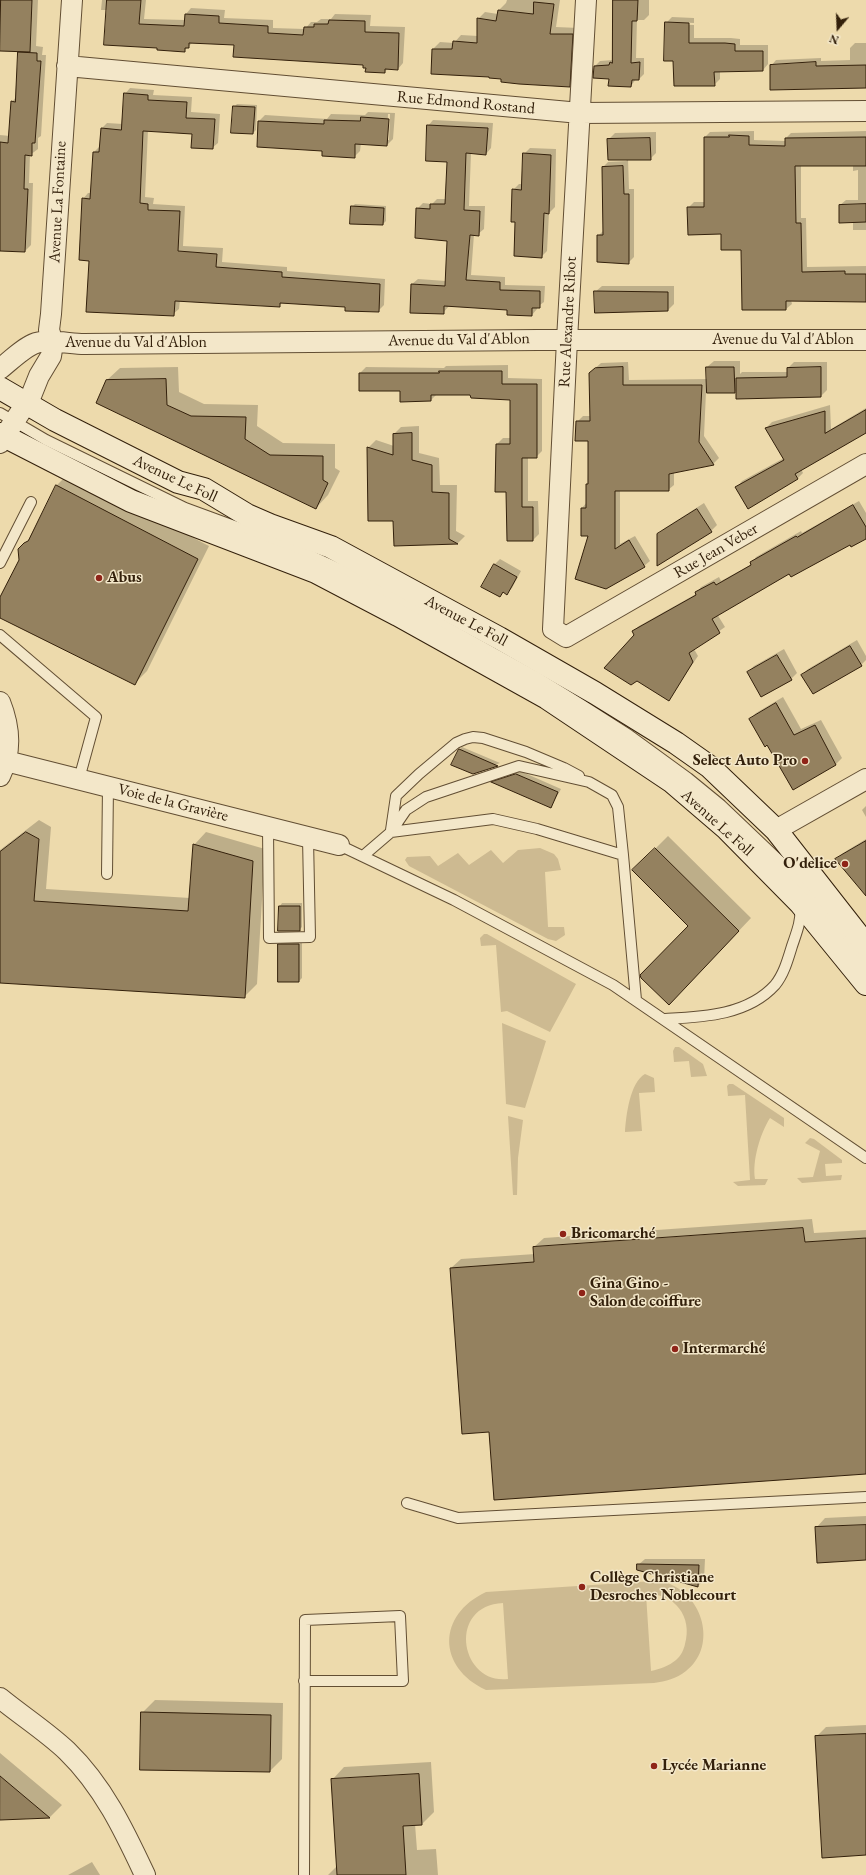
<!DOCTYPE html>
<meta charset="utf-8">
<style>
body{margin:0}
#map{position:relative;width:866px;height:1875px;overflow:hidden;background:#eddaac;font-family:"EB Garamond",serif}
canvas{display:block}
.north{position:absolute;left:818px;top:8px;width:40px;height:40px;-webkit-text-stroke:3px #f3e7c9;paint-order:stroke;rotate:199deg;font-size:11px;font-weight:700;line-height:16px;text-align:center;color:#33200b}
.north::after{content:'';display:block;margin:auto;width:14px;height:18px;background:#33200b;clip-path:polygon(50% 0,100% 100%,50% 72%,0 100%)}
</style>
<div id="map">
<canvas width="866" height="1875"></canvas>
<div class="north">N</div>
</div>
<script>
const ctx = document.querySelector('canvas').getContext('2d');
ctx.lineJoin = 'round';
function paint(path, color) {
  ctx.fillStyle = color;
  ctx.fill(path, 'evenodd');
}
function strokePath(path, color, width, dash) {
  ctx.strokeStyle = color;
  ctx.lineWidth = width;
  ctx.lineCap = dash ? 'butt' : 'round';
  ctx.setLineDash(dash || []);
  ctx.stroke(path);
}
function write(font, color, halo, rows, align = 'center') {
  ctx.font = font + ' "EB Garamond",serif';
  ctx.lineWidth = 3;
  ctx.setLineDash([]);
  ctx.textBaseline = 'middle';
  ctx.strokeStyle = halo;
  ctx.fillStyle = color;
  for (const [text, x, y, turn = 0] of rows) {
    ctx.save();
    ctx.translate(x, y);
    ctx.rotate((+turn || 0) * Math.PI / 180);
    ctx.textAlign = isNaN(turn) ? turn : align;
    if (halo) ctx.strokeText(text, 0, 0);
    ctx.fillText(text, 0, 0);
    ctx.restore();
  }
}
paint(new Path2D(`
 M540 848 554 854 558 859 561 870 545 872 548 927H564L565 935 556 941 548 939 409 866 405 860 407 857 430 856 438 866 458 853 469 865 491 850 503 863 518 850Z
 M484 934H487L576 984 550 1032 507 1011 501 1012 496 945 481 946 480 938Z
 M502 1023 546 1041 525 1108 506 1104Z
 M675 1047H679L703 1064 707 1076 691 1077 689 1061 674 1062 673 1051Z
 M645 1074 654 1078 655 1092 639 1093 642 1131 625 1132C626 1116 630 1082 645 1074Z
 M729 1084H733L784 1118V1127L770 1118C760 1134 752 1161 755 1179H768L765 1185 738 1186 733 1182 750 1180 745 1095 728 1096 727 1086Z
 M508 1116 523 1120 518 1158 517 1195H513Z
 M810 1138 814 1139 842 1160V1163L825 1164 826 1176 842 1175 841 1180 802 1183 797 1178 813 1177 820 1151 805 1143Z
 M654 1581C660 1582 667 1582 672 1585 705 1600 716 1648 686 1671 676 1679 666 1681 654 1683L486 1690C437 1667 437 1615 486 1592ZM646 1594C674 1593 693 1616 685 1644 684 1649 681 1656 676 1660 669 1666 660 1669 651 1671ZM503 1603 508 1679C461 1685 446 1606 503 1603Z`), '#cdba91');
paint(new Path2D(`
 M0 0H38L36 46 43 47 42 55H46L41 136 38 138V149L30 155 29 183H33L31 245 25 251 0 250V135L10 136 12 102 16 97 20 51 0 50Z
 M102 0H146L144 19 185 20 186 14 191 8 225 10 224 18 273 20V28L305 29 311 22H317L321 19H331L335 14 371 15 370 26 405 27 403 63 398 69 388 68 385 72 367 67 364 64 235 44 193 42 184 51 158 47 108 10H101Z
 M507 0H560L556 27 579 28 576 79 569 86 502 78 433 49 440 42 454 43 461 35 478 36V19L485 12 498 14 499 10 506 3Z
 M614 0H649V15L644 20H637L636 58H644V74L639 79H636L631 86 610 78 595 66 600 61 613 60Z
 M672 17 694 18V38H731L740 39V45H768V64L763 70 720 71V79L714 85 674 60 666 23ZM670 22 694 23V25L670 24Z
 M855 43H866V88L771 89V66L776 60 821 58V61L850 60V48Z
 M130 88 154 90 153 95 192 97 191 112 220 114 218 143 212 148 193 134 148 130 145 197 154 198 153 204 185 206 183 246 223 248 222 262 287 267V271L385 279 384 305 378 311 346 306 283 302 279 306 180 300 179 309 173 314 90 260 83 199 88 193H92L94 152 100 146 102 128 107 123 123 124 125 94Z
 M237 104 257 105 256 130 253 133 234 107Z
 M368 112 395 113 393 139 387 145 361 143 360 151 354 157 323 150 259 121 265 115 327 119 331 114 365 115ZM388 114H390L389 140H387Z
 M433 120 493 123 491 148 486 154 471 153 469 206H485L484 229 478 234H474L471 275 505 277V285L545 286 544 302 537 307V309L532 315 508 309 449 306 443 313 412 284 418 279 446 281 448 240 417 209 423 203 432 204 437 199H446L448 161 428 126Z
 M754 131V140L786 141V138L791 133 866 131V230H853V221L840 205 846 200H858V170L853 171V165H801V218H806L807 267 866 266V301L791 300 792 304 786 309H743L742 249 688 208 694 202H705V137L710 132Z
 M656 132V153L650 159H628L629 189H634V257L628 263 598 236 604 230 603 167 608 162 627 161 608 140 615 133Z
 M530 148 556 149 555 207 549 213 547 251 541 257 516 222 513 190 519 184H522L524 154Z
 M355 204 386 206V221L383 224 352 207Z
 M602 286H674V304L668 310 595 292Z
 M714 361H740V374L742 372H788V368L794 362H827V390L821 396 737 398V390L734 392H706L704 436 719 458 713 464 674 472V485L668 490H620V544L635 536 650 561 644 566 589 535H582V508L587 502 589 440 577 422 583 416H590V373L601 363 628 362 629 380 708 379 707 367Z
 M508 365V378L542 379V451L536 457H528V501H538L539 534 533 540 497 444 503 438H511V399L471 394H437L431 400 401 401V390L360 373 366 367 444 368 446 366Z
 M178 367 179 392 204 404 258 405 257 426 283 443 335 444V468L340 471 328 495 316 508 107 380 120 368Z
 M830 405 831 429 866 408V433L801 469 803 473 797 479 737 487 742 481 784 458 766 428 772 422Z
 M419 426V453L439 458 440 485H457L456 531 465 536 458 543 395 545 394 520 368 448 376 440 394 446V434L401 427Z
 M69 473 209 546 147 671 135 683 0 616V599L20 560 19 549 32 536 56 486Z
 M859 501 866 513V537L790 573 717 614 725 627 694 649 698 656 668 700 633 631 639 626 696 594 701 587 719 577 721 581 752 564 756 557 801 531 802 533Z
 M704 503 717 525 711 531 658 534 665 528Z
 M500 559 521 571 512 588 507 593 504 592 499 596 494 565Z
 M857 640 866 656V660L861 665 802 675 808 669Z
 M784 649 797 673 791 679 748 672 754 666Z
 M783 697 801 729 821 720 842 758 836 764 793 788 768 744 750 719 756 713Z
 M462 747 500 763 473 773 459 750Z
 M520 771 561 789 551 807 493 782Z
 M866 806V817L862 810Z
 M39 820 51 827 46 889 190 898 194 845 206 832 265 849 257 984 244 997 0 982V850Z
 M668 836 751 918 682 991 690 926 634 870Z
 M866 839V894L836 859 843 853Z
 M282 903H302V927L299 930 280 906Z
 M302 941V978L299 981 279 945 282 942Z
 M812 1219 814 1233 866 1230V1473L490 1431 451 1268 461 1259 535 1254 534 1247 544 1238Z
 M866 1516V1559L816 1528 825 1518Z
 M645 1559H705L704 1580 698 1586 638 1565Z
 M155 1700 283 1703 282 1759 270 1771 142 1713Z
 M866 1725V1854L816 1737 826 1727Z
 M0 1753 62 1805 50 1817 0 1819Z
 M431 1762 434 1812 422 1824H415L417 1850 436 1849 438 1875H328L337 1866 332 1780 344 1767Z
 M92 1862 100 1875H68Z`), '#0003');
const building = new Path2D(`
 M1 0H32L30 52 0 51Z
 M107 0H141L139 24 184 26 185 14 219 16V23L268 26V33L303 35 304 27H314V24H328L329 20 365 21V32L399 33 398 70 385 69V73L365 72 366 68H363V65L233 57 234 45 189 43V48H185V52L157 50V48L104 45Z
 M613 0H638L637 21H632L631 63 640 62 639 80H632L631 87 608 86 609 79 593 78 594 66 609 65 610 62 612 63Z
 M534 2 554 4 550 34H573L570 87 519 84 501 82V79L489 78V77L431 74 432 49H452L453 41 477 43V18L496 21 498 10 533 14Z
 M665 22 689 23V43H725L735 44V51H763V71L714 72 715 86H674L673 61H664Z
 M18 52 37 53V61H41L35 143H32V156L25 155 24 189H28L25 252 0 251V142L8 143 11 101 15 102Z
 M816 62V66L866 65V88L770 90V65Z
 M124 93 148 95V100L187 102 186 118 215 119 213 149 191 148 192 134 143 131 140 203 148 204V210L180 211 178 251 217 254 216 267 282 272V277L380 284 379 312 345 311V307L280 303V307L175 301 174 316 86 312 89 261 79 260 82 198 90 199 93 152H99L101 128 121 130Z
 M233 106 255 107 253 134 231 133Z
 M361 117 389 119 387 146 355 144V158L322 156V151L257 147 258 121 324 124V120L360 121Z
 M427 125 488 128 486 155 466 153 464 210 480 211 479 236 470 235 466 280 500 282V290L540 291V308H532V316L507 315V310L444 306V314L410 313 411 284 445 286 447 241 415 238 416 208 430 209V204H445L447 162 426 161Z
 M729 135 749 136V145L785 146V138L866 137V166H795L796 223H801L802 272 845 271V274H866V302L786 301V310H742L741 250H721V234L688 235 687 207H704V137H729Z
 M650 138 651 160H608L607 139Z
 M523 153 551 155 549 214 544 213 542 258 514 256 515 222H511L512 189 521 190Z
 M623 166 624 194H629V264L597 262V235H603L602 167Z
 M866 204V222L839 223V205Z
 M351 206 384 208 383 225 350 224Z
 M594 291 668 292V311L595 313Z
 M623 367V385H702L699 442 714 465 669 474V491H615V549L629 540 645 567 606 589 575 579 588 536H581V508H586V484H588V441H575L576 421H590L589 373 595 368Z
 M706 367H734L735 393H707Z
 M821 367V397L736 399V378L787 377V368Z
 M439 371H502V384H537V458H522V507H533V541H507L506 492H495L496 444H510V400L471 398 470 395H431V401L400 402V391H359V373H439Z
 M166 379 167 405 191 416 246 417 245 439 270 455 323 456V480L328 483 316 509 96 403 106 380Z
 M866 410V433L795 474 798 479 748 509 735 487 784 460 765 428 825 411V433Z
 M412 433V460L432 465V492L449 493V539L458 544 394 546 393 521H368L367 447 393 455V434Z
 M56 485 198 559 135 685 0 618V597L19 560 18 549 24 543 28 541Z
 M853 505 866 527V539L851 547 850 545 791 577 789 574 712 619 720 633 689 653 693 662 669 701 637 681 631 685 604 668 634 635 632 631 696 595 695 592 714 582 716 585 751 565 750 562 796 536 797 537Z
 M697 509 712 532 657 566V534Z
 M494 564 517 577 507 595 503 592 500 597 481 587Z
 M850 646 862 666 813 694 801 675Z
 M777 655 792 680 761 697 747 672Z
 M776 703 794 735 815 725 836 765 793 790 767 745 765 747 749 719Z
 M459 749 498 766 473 774 451 765Z
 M516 774 558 792 551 808 491 782Z
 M26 832 39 839 34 901 188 911 193 844 253 861 245 998 0 983V852Z
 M866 841V896L835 859Z
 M655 848 739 931 669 1005 641 978 640 975 688 926 632 870Z
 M279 906H300V931H278Z
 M278 944H299V982H278Z
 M803 1228 805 1242 866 1238V1474L494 1500 489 1432 462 1434 450 1268 534 1262 533 1247Z
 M866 1525V1560L817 1563 815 1527Z
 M637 1564 699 1565 698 1587 637 1570Z
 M141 1712 271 1715 270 1772 140 1770Z
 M866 1734V1855L822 1858 815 1736Z
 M419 1774 422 1825 403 1826 406 1875H337L331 1779Z
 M0 1776 50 1818 0 1820Z`);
paint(building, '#94815f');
strokePath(building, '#33200b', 1);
const service = new Path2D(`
 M0 413 46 440 185 508 294 548 355 576 535 676 582 705 629 735 688 778 721 805 783 864 866 964
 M0 563 31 502
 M0 635 96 717 79 779
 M268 827 269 938 310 937 308 838
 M391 830 396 796 419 774 456 743 465 739 473 737 483 738 526 752 564 768 579 776
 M391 832 406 810 426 797 519 766 589 782 612 795 618 807 623 855
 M339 845 454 900 613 985 866 1158
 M363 856 391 832 493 819 537 829 623 855 636 1000
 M107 874 108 786
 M663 1019C701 1017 747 1016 775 985 784 974 788 959 792 946 796 934 802 920 800 907
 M407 1503 458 1518 866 1497
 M304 1875 305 1620 400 1616 403 1681H304`);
const minor = new Path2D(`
 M586 0 567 340 553 629 566 637 866 464
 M67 66 580 113 866 111
 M0 369C10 361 24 347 36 343 48 339 71 344 84 344L537 340H866
 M0 443 31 396 39 376 51 356 53 343 49 330 51 314 72 0
 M0 702C10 727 12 752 0 776
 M6 761 339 845
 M776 830 866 779
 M0 1698C22 1716 47 1732 67 1751 103 1786 124 1830 145 1875`);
const secondary = new Path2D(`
 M0 388 55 420 178 482 204 489 247 515 270 525 331 547 499 638 595 693 676 743 710 767 776 830 866 945
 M0 434 131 501 316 572 398 615 547 698 671 781 727 829 800 903 866 984`);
strokePath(service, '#624e33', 12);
strokePath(minor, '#624e33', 22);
strokePath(secondary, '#33200b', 24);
strokePath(service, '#f3e7c9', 10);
strokePath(minor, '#f3e7c9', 20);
strokePath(secondary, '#f3e7c9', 22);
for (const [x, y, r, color] of [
 [99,578,4,"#8f2418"],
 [805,761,4,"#8f2418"],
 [845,864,4,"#8f2418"],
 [563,1234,4,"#8f2418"],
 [582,1293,4,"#8f2418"],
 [675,1349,4,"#8f2418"],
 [582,1587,4,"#8f2418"],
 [654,1766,4,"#8f2418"]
]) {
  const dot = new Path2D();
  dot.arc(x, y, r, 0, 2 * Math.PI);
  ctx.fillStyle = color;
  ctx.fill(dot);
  strokePath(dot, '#f3e7c9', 1.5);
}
write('16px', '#33200b', '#f3e7c9', [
 ["Rue Edmond Rostand",466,103,5],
 ["Avenue La Fontaine",58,202,-87],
 ["Rue Alexandre Ribot",568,322,-87],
 ["Avenue du Val d'Ablon",459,340,-1],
 ["Avenue du Val d'Ablon",783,340],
 ["Avenue du Val d'Ablon",136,343],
 ["Avenue Le Foll",175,479,25],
 ["Rue Jean Veber",716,551,-30],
 ["Avenue Le Foll",466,621,28],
 ["Voie de la Gravière",173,803,14],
 ["Avenue Le Foll",717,823,42]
]);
write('bold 16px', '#33200b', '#f3e7c9', [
 ["Abus",107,578],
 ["Select Auto Pro",797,761,"right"],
 ["O'delice",837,864,"right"],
 ["Bricomarché",571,1234],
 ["Gina Gino -",590,1284],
 ["Salon de coiffure",590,1302],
 ["Intermarché",683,1349],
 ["Collège Christiane",590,1578],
 ["Desroches Noblecourt",590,1596],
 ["Lycée Marianne",662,1766]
], 'left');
</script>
